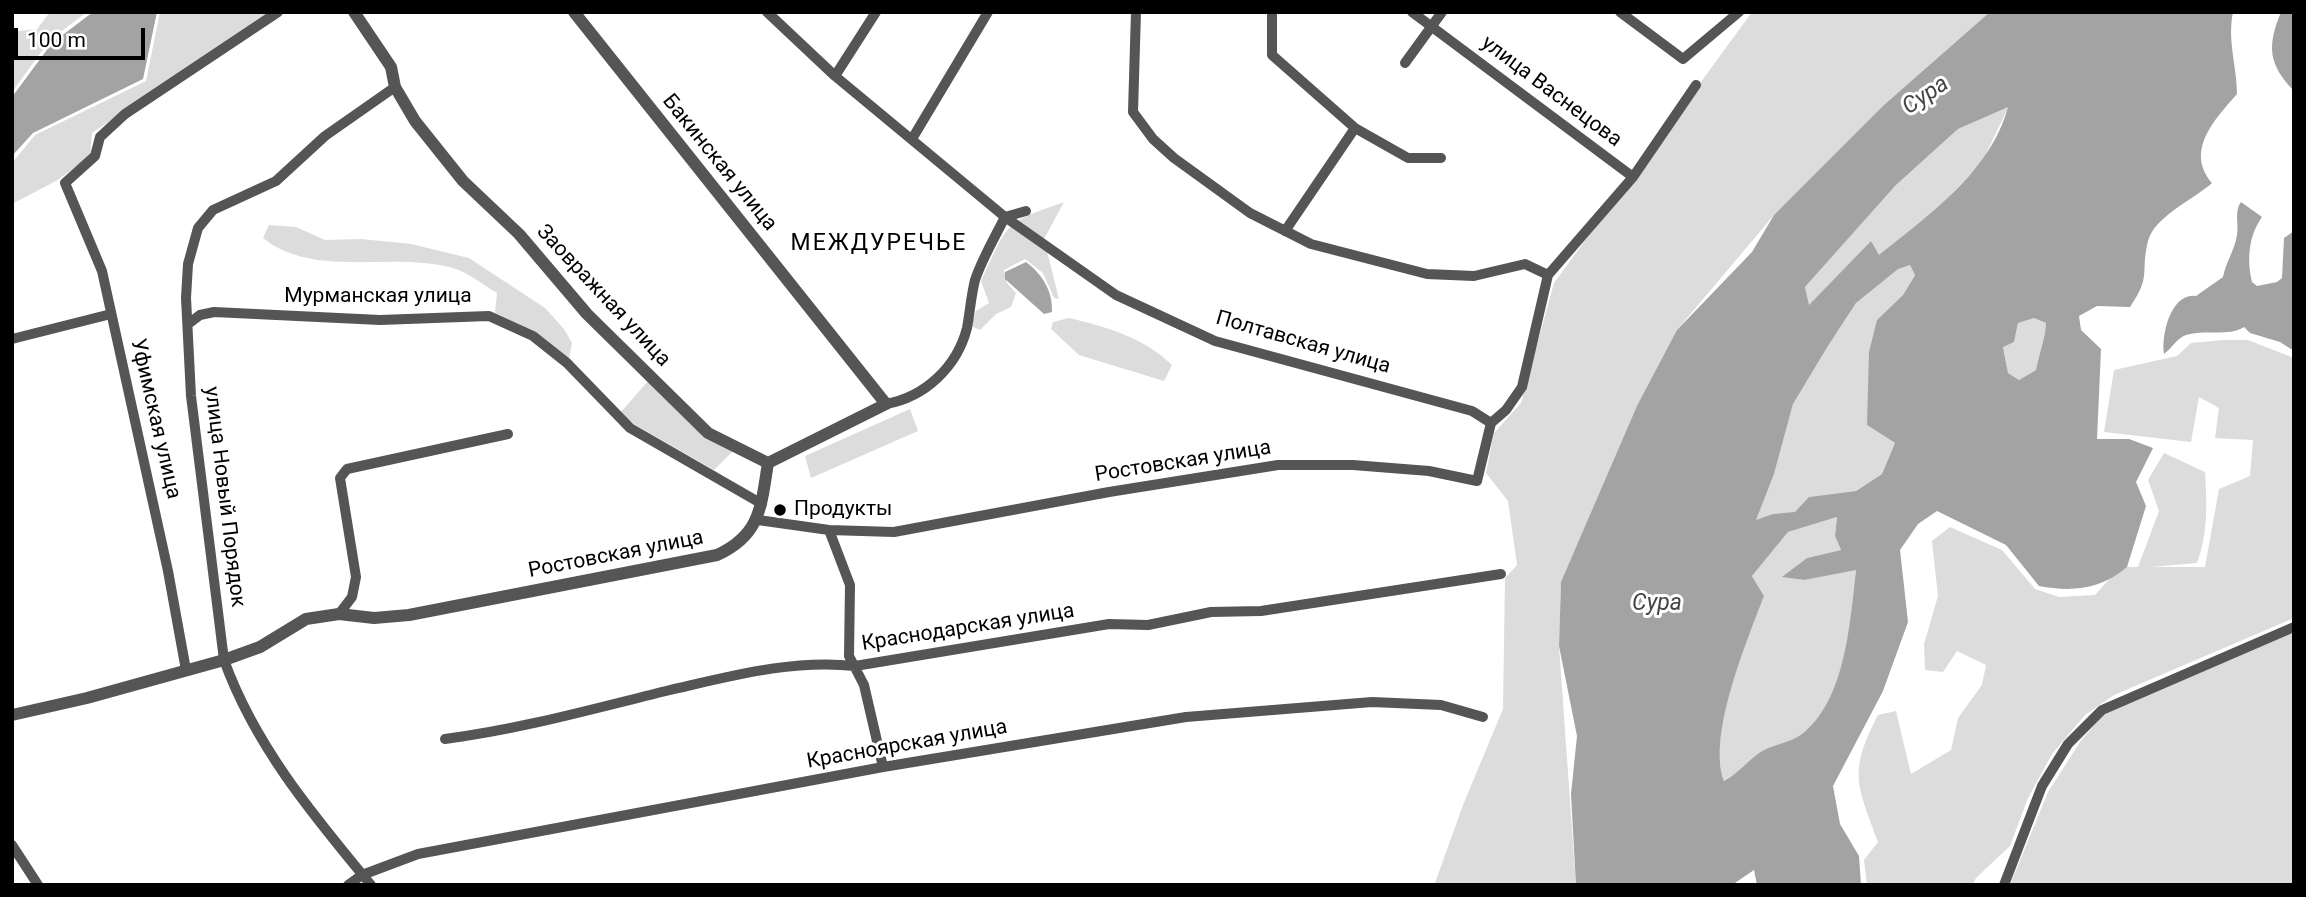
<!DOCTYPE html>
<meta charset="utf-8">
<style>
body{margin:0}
#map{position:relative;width:2306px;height:897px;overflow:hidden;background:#fff;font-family:Roboto,sans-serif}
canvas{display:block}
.frame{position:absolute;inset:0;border:14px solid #000;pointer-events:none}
.scale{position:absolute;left:14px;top:28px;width:131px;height:32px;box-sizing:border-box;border:4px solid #000;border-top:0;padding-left:9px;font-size:21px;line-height:24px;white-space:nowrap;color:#000;-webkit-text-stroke:5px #fff;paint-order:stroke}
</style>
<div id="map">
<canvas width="2306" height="897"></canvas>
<div class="frame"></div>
<div class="scale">100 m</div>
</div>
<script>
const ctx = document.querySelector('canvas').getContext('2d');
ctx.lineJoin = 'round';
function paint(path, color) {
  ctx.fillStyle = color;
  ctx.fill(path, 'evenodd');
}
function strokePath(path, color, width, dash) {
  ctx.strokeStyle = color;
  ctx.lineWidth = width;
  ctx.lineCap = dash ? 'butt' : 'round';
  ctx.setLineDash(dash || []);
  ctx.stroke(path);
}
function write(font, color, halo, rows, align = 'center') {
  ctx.font = font + ' Roboto,sans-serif';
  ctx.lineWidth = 6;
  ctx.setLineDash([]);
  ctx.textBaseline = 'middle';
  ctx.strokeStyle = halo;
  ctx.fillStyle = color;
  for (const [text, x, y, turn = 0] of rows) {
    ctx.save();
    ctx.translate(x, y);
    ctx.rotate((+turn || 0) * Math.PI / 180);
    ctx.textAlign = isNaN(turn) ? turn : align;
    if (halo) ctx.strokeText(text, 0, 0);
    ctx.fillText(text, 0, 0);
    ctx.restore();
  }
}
paint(new Path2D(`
 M50 12H87L50 40 12 92V32L37 29Z
 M160 12H272L92 133 90 157 56 181 12 204V163L35 135 146 81Z
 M1752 12H1992L1774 215 1677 330 1561 582 1559 646 1576 885H1438L1435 883 1463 805 1503 709 1505 578 1517 565 1508 501 1486 473 1494 433 1521 403 1554 283Z
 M2009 106 1982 162 1937 209 1878 256 1871 241 1809 306 1805 287 1896 185 1958 129Z
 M1064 202 1044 239 1059 299 1054 298 1043 273 1025 259 1004 270 1007 283 1016 293 1011 307 996 314 980 330 971 326 976 311 989 303 981 281C1009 223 1001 224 1064 202Z
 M269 225 296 227 325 240 361 239 411 244 469 258 545 308 564 329 572 343 569 359 536 332 495 313 497 293C485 286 470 274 456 269 395 250 315 280 263 238Z
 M1910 265 1915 274 1903 295 1877 320 1867 425 1895 443 1882 474 1856 491 1810 497 1795 513 1773 514 1755 521 1774 474 1793 404 1828 346 1856 303 1898 268Z
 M1069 318C1107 327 1143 337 1172 365L1164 381 1079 355 1051 329 1053 322Z
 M2034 318 2046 323C2045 340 2039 353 2036 370L2019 380 2008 373 2003 346 2014 342 2018 323Z
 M2224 340H2248L2294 358V618L2114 695 2085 715 2052 754 2028 798 2010 846 1976 878 1973 885H1867L1864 860 1878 842C1857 784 1848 773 1878 715L1896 711 1911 774 1951 750 1958 718 1982 685 1986 665 1957 651 1943 672 1925 670 1924 644 1938 596 1932 541 1950 527 2002 550 2035 589 2059 597 2095 595 2120 567H2138L2159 511 2148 480 2164 453 2205 472C2207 502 2208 534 2197 563L2151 567H2205L2219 489 2250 476 2253 440 2215 438 2219 408 2199 397 2191 442 2104 432 2114 370 2177 356 2191 343Z
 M649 380 733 451 714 470 634 424 620 413Z
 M910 409 918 431 811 478 805 456Z
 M1837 517 1835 536 1841 550 1807 558 1783 577 1804 580 1856 569C1850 621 1847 700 1802 734 1791 743 1774 744 1762 751 1748 760 1739 773 1724 781 1707 733 1746 643 1764 596L1752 576 1788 532Z
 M2294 632V885H2010L2048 792 2080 742 2104 714Z`), '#dcdcdc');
paint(new Path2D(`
 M93 12H157L143 79 33 133 12 156V97L52 43Z
 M1990 12H2233C2227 41 2237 66 2237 94 2214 120 2185 151 2212 183 2193 200 2155 216 2148 241 2140 273 2152 275 2130 307L2097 306 2079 316 2081 330 2101 349 2097 439H2129L2153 448 2136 482 2146 506 2127 567C2100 590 2071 592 2039 586L2006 545 1937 511 1918 524 1900 550 1908 622 1883 691 1833 786 1840 824 1859 856 1861 885H1757L1754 870 1732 885H1576L1571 794 1577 736 1559 646 1561 582 1637 406 1677 330 1752 252 1774 215 1883 106ZM2008 107C1991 171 1929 215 1879 255L1871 241 1809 305 1805 287 1896 185 1958 129ZM1910 265 1915 275 1903 295 1877 320 1869 352 1867 425 1895 443 1882 474 1856 491 1809 497 1795 512 1773 514 1756 520 1774 474 1793 404 1828 346 1856 303 1898 269ZM2034 318 2046 323C2045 340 2039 353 2036 370L2019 380 2008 373 2003 347 2014 342 2018 323ZM1837 517 1835 536 1841 550 1807 558 1782 577 1804 580 1856 570C1850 621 1846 700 1802 734 1790 743 1774 744 1762 751 1748 760 1739 773 1724 781 1707 735 1747 641 1764 596L1752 576 1788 532Z
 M2281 12H2294V91C2268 64 2267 46 2281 12Z
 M2241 202 2262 217C2248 237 2247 260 2252 282L2257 286 2277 282 2282 278 2284 238 2294 231V351L2280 342 2250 333 2244 327C2228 337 2205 329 2186 335 2177 338 2172 348 2164 354 2161 333 2172 292 2196 296L2223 277C2226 262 2235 249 2237 235 2239 224 2234 211 2241 202Z
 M1026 262C1042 274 1053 291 1052 312L1044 314 1005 279V272Z`), '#a3a3a3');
strokePath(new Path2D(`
 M767 12 835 76 1005 217 1116 295 1215 341 1472 411 1491 423
 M1136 12 1133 112 1153 139 1174 158 1250 213 1311 244 1427 274 1474 276 1525 264 1548 275
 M1272 12V55L1355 128 1408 158H1441
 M1412 12 1633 177
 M1620 12 1683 59 1739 12
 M1405 63 1442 12
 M835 76 876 12
 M912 139 988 12
 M1005 217 1026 211
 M1285 231 1355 128
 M188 324 200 315 214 312 380 320 489 316 533 336 567 363 630 428 762 504
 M12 339 111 314
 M886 404C925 397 957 367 967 328 970 312 971 296 975 280 982 259 995 237 1005 217
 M758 520 829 530 894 532 1109 492 1278 465H1353L1429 471 1477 481 1491 423 1506 410 1522 387 1548 275 1633 177 1696 85
 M829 530 850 585 849 656 864 685 883 767
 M339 614 352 597 356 577 340 478 347 469 508 434
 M186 670 168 571 102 271 65 183 95 156 100 137 125 114 278 12
 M445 739C522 729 596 708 670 690 731 676 793 659 855 666L1109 624 1148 625 1211 612 1261 611 1501 574
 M12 845 38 885
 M348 885 362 875 418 854 883 767 1186 717 1372 702 1441 705 1483 717
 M371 885C313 815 255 746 224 660L191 396 186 298 188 264 198 228 213 210 276 181 325 136 395 87
 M2004 885 2042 786 2068 744 2102 710 2294 627`), '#555', 10);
strokePath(new Path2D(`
 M354 12 391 67 395 87 415 121 463 181 519 234 587 314 708 433 768 463
 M574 12 886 404 768 463
 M12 715 87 698 224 660 260 647 306 619 339 614 374 618 409 615 717 555C761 535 761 506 768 463`), '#555', 12);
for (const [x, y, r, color] of [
 [780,510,7,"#000"]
]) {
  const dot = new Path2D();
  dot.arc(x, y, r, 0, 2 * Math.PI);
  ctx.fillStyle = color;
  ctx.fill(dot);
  strokePath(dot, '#fff', 2.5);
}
write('21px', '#000', '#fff', [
 ["улица Васнецова",1551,92,37],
 ["Бакинская улица",719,163,51],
 ["Заовражная улица",603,296,47],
 ["Мурманская улица",378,297],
 ["Полтавская улица",1303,343,16],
 ["Уфимская улица",155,419,77],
 ["Ростовская улица",1183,462,-9],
 ["улица Новый Порядок",224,497,83],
 ["Ростовская улица",616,555,-11],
 ["Краснодарская улица",968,628,-9],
 ["Красноярская улица",907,745,-10]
]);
write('21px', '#000', '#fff', [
 ["Продукты",794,510]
], 'left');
write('italic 23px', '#444', '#fff', [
 ["Сура",1926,96,-34],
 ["Сура",1657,604]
]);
ctx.letterSpacing = '2px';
write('23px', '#000', '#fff', [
 ["МЕЖДУРЕЧЬЕ",879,244]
]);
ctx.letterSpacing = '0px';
</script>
